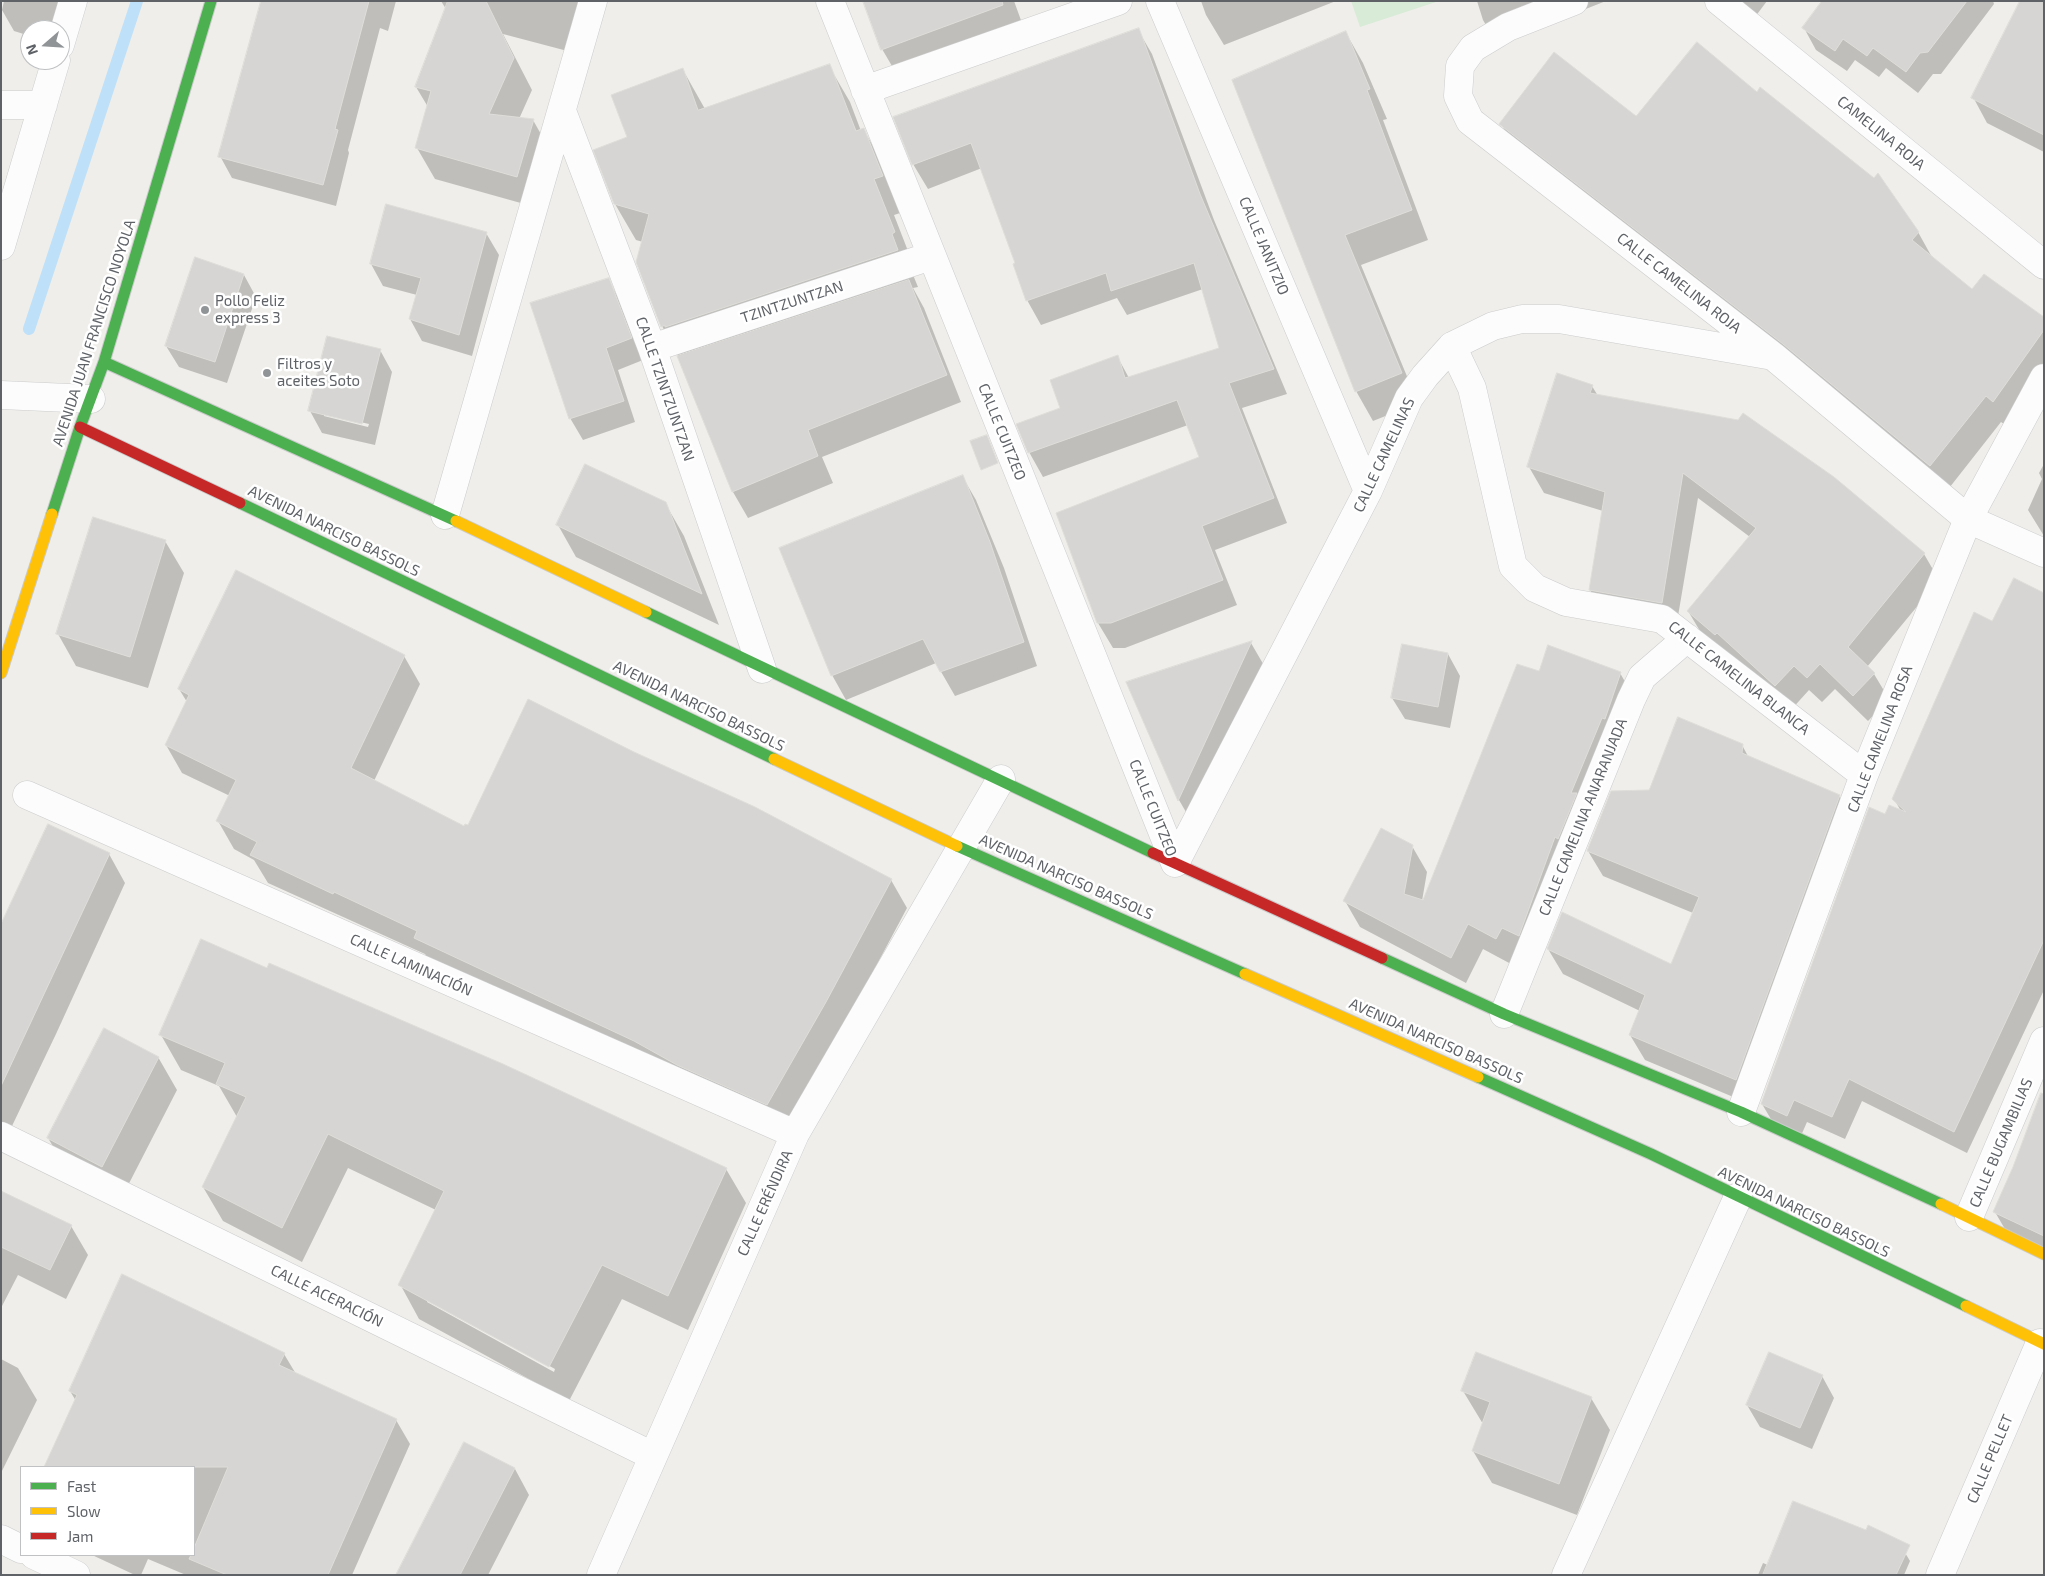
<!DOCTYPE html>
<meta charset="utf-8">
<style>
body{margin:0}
#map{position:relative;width:2045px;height:1576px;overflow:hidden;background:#efeeea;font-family:"Exo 2",sans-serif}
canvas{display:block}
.frame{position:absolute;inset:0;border:2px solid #5f6368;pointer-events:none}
.legend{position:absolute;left:20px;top:1466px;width:175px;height:90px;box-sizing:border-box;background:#fff;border:1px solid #bfc1c3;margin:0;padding:6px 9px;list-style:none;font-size:15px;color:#5f6368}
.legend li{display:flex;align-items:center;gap:10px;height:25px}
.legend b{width:25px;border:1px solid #bfc1c3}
.north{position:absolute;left:20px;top:20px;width:50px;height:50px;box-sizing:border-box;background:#fff;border:1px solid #bfc1c3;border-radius:50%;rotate:251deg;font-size:14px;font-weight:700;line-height:20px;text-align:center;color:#5f6368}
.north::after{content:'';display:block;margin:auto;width:18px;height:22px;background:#919496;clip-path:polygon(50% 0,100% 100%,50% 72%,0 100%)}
</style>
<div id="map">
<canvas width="2045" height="1576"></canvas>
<div class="frame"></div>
<ul class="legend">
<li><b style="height:6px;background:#4caf50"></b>Fast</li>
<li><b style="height:6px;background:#ffc107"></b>Slow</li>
<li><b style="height:6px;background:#c62828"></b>Jam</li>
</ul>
<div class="north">N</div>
</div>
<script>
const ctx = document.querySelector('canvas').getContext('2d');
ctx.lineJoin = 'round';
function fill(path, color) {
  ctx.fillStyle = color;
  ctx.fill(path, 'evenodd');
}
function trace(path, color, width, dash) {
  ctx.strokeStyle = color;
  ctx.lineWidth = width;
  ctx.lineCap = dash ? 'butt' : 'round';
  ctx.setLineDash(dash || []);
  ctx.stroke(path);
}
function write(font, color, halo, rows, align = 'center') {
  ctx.font = font + ' "Exo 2",sans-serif';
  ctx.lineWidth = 5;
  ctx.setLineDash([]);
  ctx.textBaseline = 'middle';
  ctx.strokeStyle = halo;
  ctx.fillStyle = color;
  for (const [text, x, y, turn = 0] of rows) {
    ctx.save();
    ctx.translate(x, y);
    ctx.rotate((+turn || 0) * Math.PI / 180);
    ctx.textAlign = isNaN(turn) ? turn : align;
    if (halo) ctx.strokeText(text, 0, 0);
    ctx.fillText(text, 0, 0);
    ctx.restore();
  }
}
fill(new Path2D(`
 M 1351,1 L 1439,1 L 1360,27 Z`), '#d8ebd6');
fill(new Path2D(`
 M 4,1 L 63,1 L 55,30 L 30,30 L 30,36 L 14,31 L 2,10 Z
 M 279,1 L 396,1 L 388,31 L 380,28 L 348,150 L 349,153 L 336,206 L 232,178 L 220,156 Z
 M 441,1 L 588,1 L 575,53 L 503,34 L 532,90 L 519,119 L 533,120 L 551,152 L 535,207 L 435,179 L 417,148 L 428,107 L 416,87 L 446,9 Z
 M 865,1 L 1014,1 L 1026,34 L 899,78 L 882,49 Z
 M 1201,1 L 1336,1 L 1224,45 L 1206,15 Z
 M 1477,1 L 1606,1 L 1497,44 L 1483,20 Z
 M 1735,1 L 1767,1 L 1755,17 Z
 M 1915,1 L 1993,1 L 1994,4 L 1941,74 L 1933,74 L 1918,93 L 1886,68 L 1879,77 L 1855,60 L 1847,71 L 1816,50 L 1804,28 Z
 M 2044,1 L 2044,152 L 1987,123 L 1973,97 Z
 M 1138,30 L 1152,54 L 1214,220 L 1287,394 L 1242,408 L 1287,523 L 1215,550 L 1237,605 L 1125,648 L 1113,648 L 1098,623 L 1201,458 L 1188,425 L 1043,477 L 1029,452 L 1062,409 L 1117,356 L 1129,378 L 1221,349 L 1203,289 L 1127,315 L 1117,298 L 1041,325 L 1027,300 L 1016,264 L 982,168 L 928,189 L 913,164 Z
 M 1346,33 L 1363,63 L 1387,119 L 1383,120 L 1428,240 L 1361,265 L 1418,403 L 1373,421 L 1356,391 L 1233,81 Z
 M 829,66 L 850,102 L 861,131 L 864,130 L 884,166 L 903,212 L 894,215 L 915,269 L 911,270 L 918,287 L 913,288 L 924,308 L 961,402 L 822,457 L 833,483 L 748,518 L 733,492 L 679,357 L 662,326 L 643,242 L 636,240 L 615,204 L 629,138 L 683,70 L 705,109 Z
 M 1757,94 L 1874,180 L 1918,232 L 1933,259 L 1972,291 L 2044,319 L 2044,377 L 2008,427 L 2001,422 L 1946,492 L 1516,150 L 1501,124 L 1636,117 Z
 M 486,233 L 499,255 L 472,356 L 422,341 L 410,319 L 417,295 L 383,286 L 371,264 Z
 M 244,275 L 256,297 L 227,383 L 179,367 L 166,346 Z
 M 608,279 L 620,301 L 643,360 L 618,370 L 635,422 L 583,440 L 570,418 Z
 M 380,350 L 392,372 L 375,445 L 322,433 L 310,411 ZM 324,414 L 369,424 L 368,427 L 324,416 Z
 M 1592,386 L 1598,396 L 1833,478 L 1924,554 L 1939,580 L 1867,667 L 1874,674 L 1889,699 L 1868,721 L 1835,689 L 1822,702 L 1809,690 L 1790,711 L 1703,636 L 1688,611 L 1750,537 L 1698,498 L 1676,628 L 1605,615 L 1590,590 L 1603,511 L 1544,493 L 1529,467 Z
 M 2044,464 L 2044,536 L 2028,510 L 2042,479 L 2039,473 Z
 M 962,476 L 976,500 L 1004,568 L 1037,666 L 955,696 L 936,663 L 846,700 L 832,675 Z
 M 665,503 L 684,536 L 719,625 L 576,557 L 558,525 Z
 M 165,541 L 184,573 L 148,688 L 76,666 L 58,634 Z
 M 236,572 L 404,656 L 420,684 L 374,781 L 464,828 L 634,753 L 891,880 L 907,908 L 842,1030 L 783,1132 L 432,965 L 425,954 L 268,883 L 254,860 L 234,849 L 218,821 L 230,796 L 182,773 L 166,745 L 187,702 L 179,689 Z
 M 2044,595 L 2044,990 L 1967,1153 L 1862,1101 L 1845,1139 L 1807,1122 L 1800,1138 L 1775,1126 L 1762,1104 L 1886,815 L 1901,811 L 1894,799 L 1992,623 Z
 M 1251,643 L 1269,674 L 1197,831 L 1179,800 L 1128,683 Z
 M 1448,654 L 1460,676 L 1450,728 L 1405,719 L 1392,698 Z
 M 1540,673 L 1620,673 L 1635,699 L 1511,964 L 1483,949 L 1466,983 L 1360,927 L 1345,901 L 1412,846 L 1427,872 L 1422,901 L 1424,901 Z
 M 1742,745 L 1749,758 L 1839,796 L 1854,821 L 1750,1104 L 1645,1060 L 1630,1035 L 1640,1011 L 1563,974 L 1548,949 L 1672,965 L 1693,913 L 1603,876 L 1588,851 L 1649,791 Z
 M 109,854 L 125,883 L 56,1034 L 1,1149 L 1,927 Z
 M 161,1035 L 726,1169 L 746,1203 L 688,1330 L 622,1299 L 569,1401 L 419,1319 L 400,1284 L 436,1210 L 348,1168 L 302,1262 L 223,1221 L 203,1187 L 237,1117 L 219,1086 L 181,1070 ZM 427,1299 L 555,1369 L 554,1372 L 427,1302 Z
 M 158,1057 L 177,1090 L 121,1199 L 67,1170 L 48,1138 Z
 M 2044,1096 L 2044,1252 L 2009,1236 L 1995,1212 Z
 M 1,1191 L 71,1226 L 88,1255 L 66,1299 L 18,1275 L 1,1308 Z
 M 284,1354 L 296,1374 L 396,1420 L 410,1444 L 352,1575 L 186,1575 L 148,1559 L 141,1575 L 135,1575 L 92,1555 L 194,1555 L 194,1467 L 45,1467 L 76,1401 L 70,1391 Z
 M 1,1359 L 18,1368 L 37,1400 L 1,1473 Z
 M 1822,1376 L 1834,1398 L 1812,1449 L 1760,1427 L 1747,1405 Z
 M 1463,1391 L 1591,1398 L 1610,1430 L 1577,1515 L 1492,1483 L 1473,1451 L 1483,1424 Z
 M 464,1444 L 515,1469 L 529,1495 L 488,1575 L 399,1575 Z
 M 1866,1532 L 1898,1541 L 1910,1561 L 1904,1575 L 1758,1575 L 1763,1563 L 1768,1565 Z`), '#0003');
trace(new Path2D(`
 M 29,329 L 137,1`), '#bfe0f9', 12);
const building = new Path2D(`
 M 261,1 L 369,1 L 335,129 L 338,130 L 323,185 L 218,157 Z
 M 448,1 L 486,1 L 514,58 L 489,114 L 534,119 L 517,177 L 415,148 L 431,91 L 415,87 Z
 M 863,1 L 1002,1 L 1003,5 L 881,50 Z
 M 1822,1 L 1967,1 L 1928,52 L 1920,53 L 1906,72 L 1873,48 L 1867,56 L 1843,39 L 1835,51 L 1802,28 Z
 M 2020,1 L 2044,1 L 2044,135 L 1971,98 Z
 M 1139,28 L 1200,194 L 1274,369 L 1229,383 L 1274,498 L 1202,526 L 1223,580 L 1111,623 L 1097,623 L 1056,513 L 1199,457 L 1177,400 L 1028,453 L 1016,424 L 1060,408 L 1050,380 L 1118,355 L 1125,378 L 1219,348 L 1194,263 L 1111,291 L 1106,273 L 1026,301 L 1013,264 L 1015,263 L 971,143 L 912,165 L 893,117 Z
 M 1346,31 L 1370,89 L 1367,90 L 1412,210 L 1345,235 L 1402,373 L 1355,392 L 1232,80 Z
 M 1697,42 L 1757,92 L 1760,87 L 1874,178 L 1878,173 L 1919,232 L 1912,240 L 1972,289 L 1984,274 L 2044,317 L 2044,330 L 1993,402 L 1986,396 L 1930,466 L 1783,344 L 1499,124 L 1554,52 L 1636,116 Z
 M 830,64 L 856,131 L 864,128 L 883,176 L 874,179 L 895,232 L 892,234 L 898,250 L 665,327 L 665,325 L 661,327 L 636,262 L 649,214 L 614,204 L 593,150 L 627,137 L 611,95 L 683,68 L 698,110 Z
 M 386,204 L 487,232 L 459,335 L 409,319 L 421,278 L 370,264 Z
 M 195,257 L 244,274 L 215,362 L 165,346 Z
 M 609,278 L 632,338 L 606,348 L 624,401 L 569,419 L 530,303 Z
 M 909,280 L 947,375 L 808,430 L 818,456 L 732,492 L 677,356 Z
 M 327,336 L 381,349 L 362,424 L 308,411 Z
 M 1557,373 L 1593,385 L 1590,393 L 1738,420 L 1743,413 L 1834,477 L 1925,553 L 1848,647 L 1875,673 L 1853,696 L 1820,664 L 1807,678 L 1794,666 L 1775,686 L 1717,633 L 1715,635 L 1687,611 L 1756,528 L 1683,473 L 1662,603 L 1589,590 L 1605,492 L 1527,467 Z
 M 987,435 L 998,463 L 981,470 L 970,441 Z
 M 585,464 L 666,502 L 702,594 L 556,525 Z
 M 963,475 L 990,542 L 1024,642 L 940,672 L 923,639 L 831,676 L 779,548 Z
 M 93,517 L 166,540 L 130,657 L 56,634 Z
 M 236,570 L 405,655 L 351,768 L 464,826 L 465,824 L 468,825 L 528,699 L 634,752 L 755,807 L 892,879 L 826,1002 L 767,1105 L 677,1065 L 634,1041 L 414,938 L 417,931 L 334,892 L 333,894 L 250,855 L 257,842 L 216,821 L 236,780 L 165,745 L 189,695 L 178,689 Z
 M 2014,578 L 2044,593 L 2044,940 L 1954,1132 L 1849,1079 L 1832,1117 L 1794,1100 L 1787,1116 L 1761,1104 L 1869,807 L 1885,814 L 1889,805 L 1906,812 L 1892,799 L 1974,612 L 1992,621 Z
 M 1252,641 L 1178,801 L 1126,682 Z
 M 1402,644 L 1448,653 L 1438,707 L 1391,698 Z
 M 1548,645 L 1621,672 L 1605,719 L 1602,718 L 1571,793 L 1577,793 L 1558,839 L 1555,837 L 1519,936 L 1502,928 L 1496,939 L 1468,924 L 1451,958 L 1343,901 L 1381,828 L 1413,845 L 1404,894 L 1423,900 L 1517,664 L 1539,671 Z
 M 1678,717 L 1743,744 L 1742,753 L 1840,795 L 1736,1080 L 1629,1035 L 1645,995 L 1547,949 L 1562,912 L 1671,964 L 1699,897 L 1587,851 L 1611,791 L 1649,790 Z
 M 48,824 L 110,853 L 1,1086 L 1,924 Z
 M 201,939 L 267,968 L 269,963 L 503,1064 L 727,1168 L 668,1296 L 602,1265 L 549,1367 L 398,1285 L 444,1191 L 328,1134 L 282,1228 L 202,1187 L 246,1097 L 216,1084 L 225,1063 L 159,1035 Z
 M 104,1028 L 159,1057 L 102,1167 L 47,1138 Z
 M 2041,1093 L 2044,1094 L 2044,1236 L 1993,1212 L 2013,1167 Z
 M 1,1191 L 72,1225 L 50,1270 L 1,1247 Z
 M 122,1274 L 285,1353 L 279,1365 L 397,1419 L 328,1575 L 227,1575 L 189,1559 L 191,1555 L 194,1555 L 194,1548 L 228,1467 L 44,1467 L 77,1395 L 69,1391 Z
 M 1476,1352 L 1592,1397 L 1559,1484 L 1472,1451 L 1490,1402 L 1461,1391 Z
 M 1769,1352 L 1823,1375 L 1800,1428 L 1746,1405 Z
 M 464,1442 L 515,1468 L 460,1575 L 396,1575 Z
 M 1793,1501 L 1866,1530 L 1868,1525 L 1910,1545 L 1896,1575 L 1763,1575 Z`);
fill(building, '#d6d5d3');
trace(building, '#deddd9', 1);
const street = new Path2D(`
 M 830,1 L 1175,863
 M 1160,1 L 1368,491
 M 1574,1 L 1508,27 L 1473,48 L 1460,66 L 1458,96 L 1470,121 L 1773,356 L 1968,519 L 2044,553
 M 1719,1 L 2044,265
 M 60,45 L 73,1
 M 865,90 L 1118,1
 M 1,105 L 43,105
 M 562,111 L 652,348 L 762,669
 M 1,246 L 56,60
 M 1452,346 L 1472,388 L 1513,566 L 1535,588 L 1566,602 L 1662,619 L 1864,775
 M 652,348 L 931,256
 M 1,395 L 91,399
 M 445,515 L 593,1
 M 27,795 L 795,1134
 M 1175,863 L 1368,491 L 1409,398 L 1425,376 L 1452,346 L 1493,326 L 1522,319 L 1559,319 L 1773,356
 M 1504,1014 L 1631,700 L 1642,677 L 1687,638
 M 1741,1112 L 1864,775 L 1968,519 L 2044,378
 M 1,1136 L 653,1456
 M 1969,1217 L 2044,1041
 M 1,1539 L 21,1549
 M 34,1555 L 76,1575
 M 601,1575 L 795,1134 L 1001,779
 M 1566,1575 L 1738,1197
 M 1940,1575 L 2040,1343`);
const fast = new Path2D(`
 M 104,362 L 456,521
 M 240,503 L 774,759
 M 52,514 L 80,427 L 104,362 L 211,1
 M 646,612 L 1153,853
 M 957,846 L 1245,974
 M 1382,958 L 1504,1014 L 1741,1112 L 1941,1204
 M 1478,1077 L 1651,1154 L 1966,1306`);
const slow = new Path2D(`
 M 456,521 L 646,612
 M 1,673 L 52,514
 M 774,759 L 957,846
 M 1245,974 L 1478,1077
 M 1941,1204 L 2044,1254
 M 1966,1306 L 2044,1344`);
const jam = new Path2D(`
 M 80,427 L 240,503
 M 1153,853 L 1382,958`);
trace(street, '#cbcccc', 29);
trace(fast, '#cacacb', 13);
trace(slow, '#cacacb', 13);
trace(jam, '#cacacb', 13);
trace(street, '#fdfcfc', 28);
trace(fast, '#4caf50', 11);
trace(slow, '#ffc107', 11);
trace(jam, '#c62828', 11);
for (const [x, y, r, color] of [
 [205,310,5,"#919496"],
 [267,373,5,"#919496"]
]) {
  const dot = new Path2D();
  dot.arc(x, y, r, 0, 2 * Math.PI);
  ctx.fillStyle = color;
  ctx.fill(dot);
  trace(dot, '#fff', 2);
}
write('15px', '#5f6368', '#fff', [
 ["CAMELINA ROJA",1881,133,39],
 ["CALLE JANITZIO",1264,246,67],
 ["CALLE CAMELINA ROJA",1679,283,38],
 ["TZINTZUNTZAN",792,302,-18],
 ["AVENIDA JUAN FRANCISCO NOYOLA",94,333,-72],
 ["CALLE TZINTZUNTZAN",665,389,71],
 ["CALLE CUITZEO",1002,432,68],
 ["CALLE CAMELINAS",1384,455,-65],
 ["AVENIDA NARCISO BASSOLS",334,531,26],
 ["CALLE CAMELINA BLANCA",1739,678,38],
 ["AVENIDA NARCISO BASSOLS",699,706,26],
 ["CALLE CAMELINA ROSA",1880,739,-69],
 ["CALLE CUITZEO",1153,808,68],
 ["CALLE CAMELINA ANARANJADA",1583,817,-68],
 ["AVENIDA NARCISO BASSOLS",1066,877,24],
 ["CALLE LAMINACIÓN",411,965,24],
 ["AVENIDA NARCISO BASSOLS",1436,1041,24],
 ["CALLE BUGAMBILIAS",2001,1143,-67],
 ["CALLE ERÉNDIRA",765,1203,-66],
 ["AVENIDA NARCISO BASSOLS",1804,1212,26],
 ["CALLE ACERACIÓN",327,1296,26],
 ["CALLE PELLET",1990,1459,-67]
]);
write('15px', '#5f6368', '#fff', [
 ["Pollo Feliz",215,301],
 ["express 3",215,318],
 ["Filtros y",277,364],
 ["aceites Soto",277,381]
], 'left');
</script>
